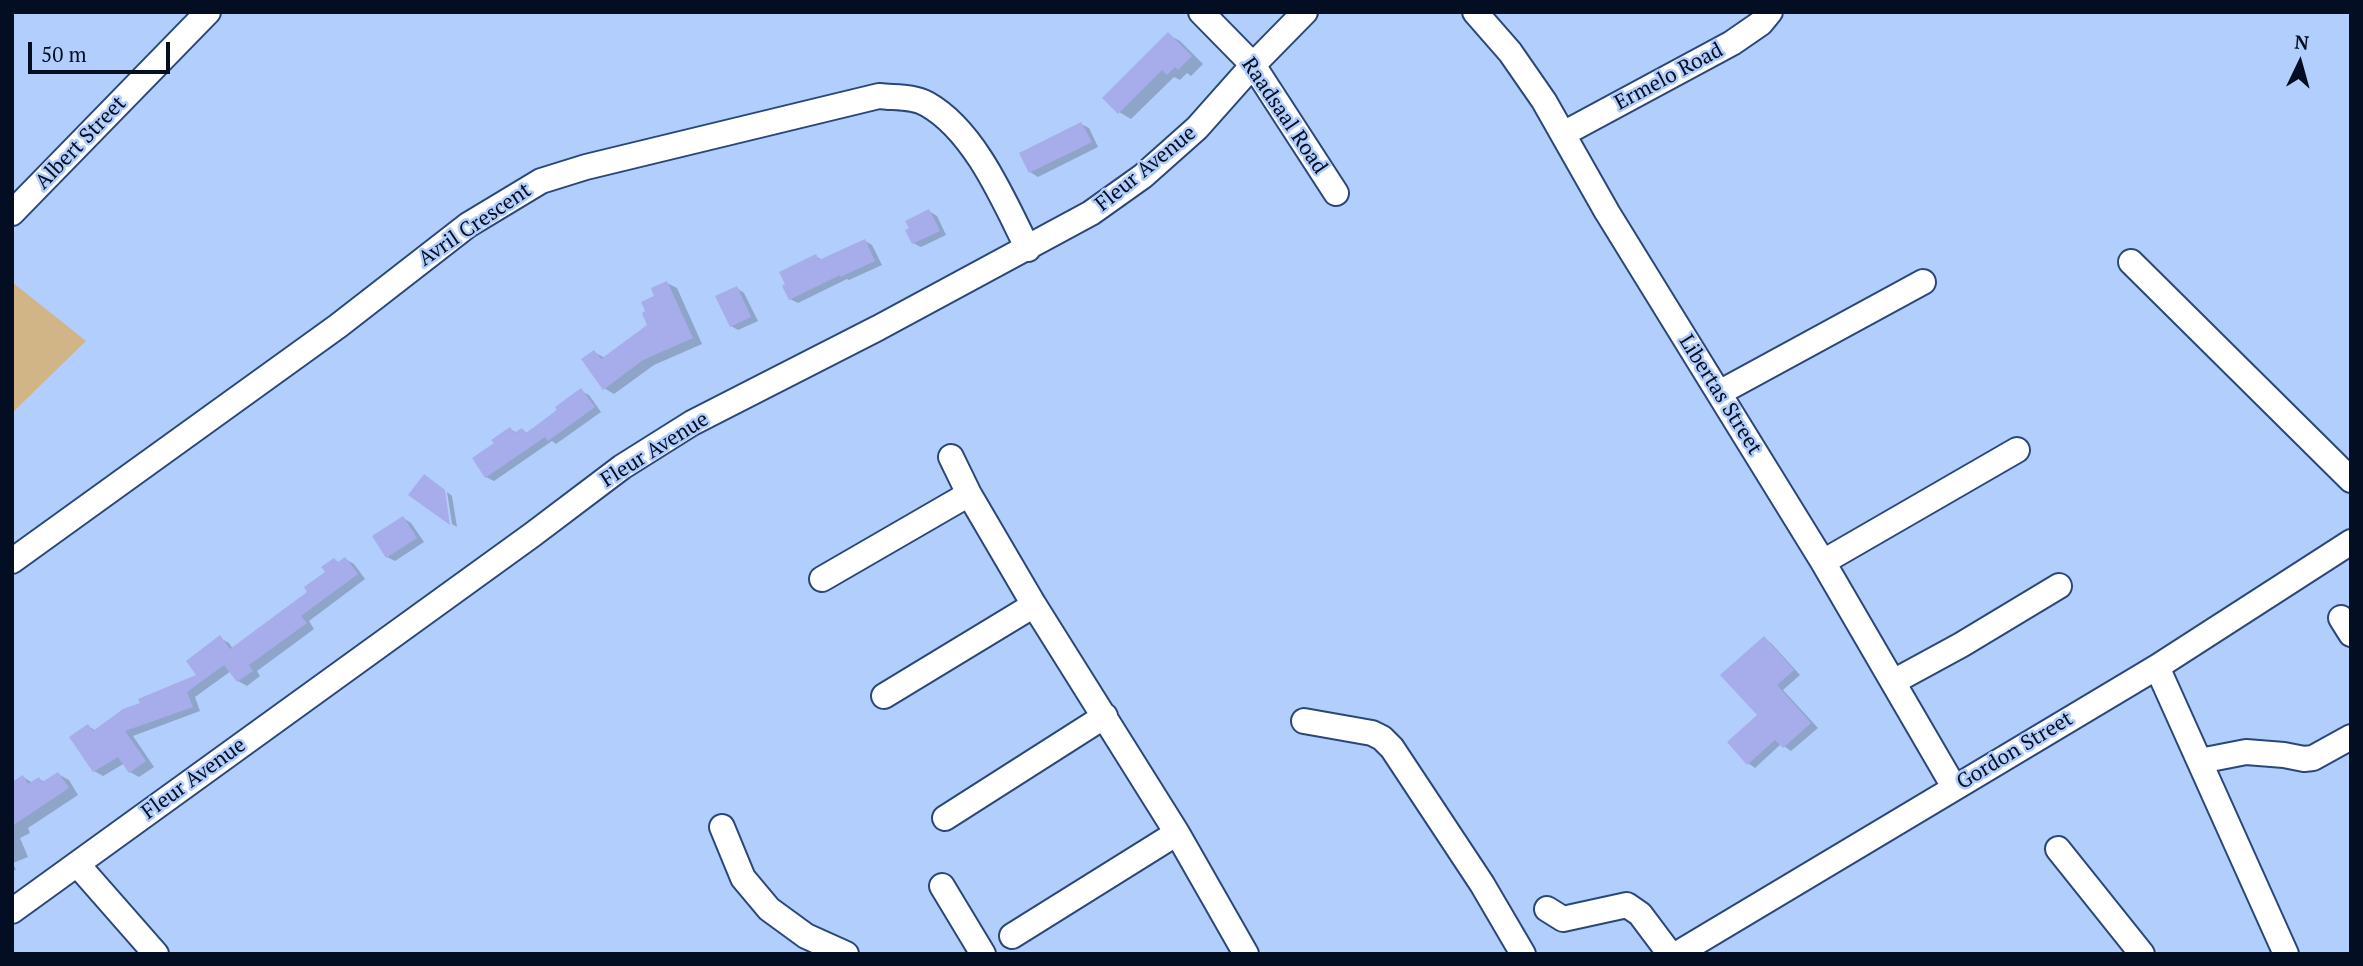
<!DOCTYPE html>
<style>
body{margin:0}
#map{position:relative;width:2363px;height:966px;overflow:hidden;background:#b2cefc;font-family:"PT Serif",serif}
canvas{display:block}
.frame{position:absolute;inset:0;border:14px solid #040e22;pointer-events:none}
.north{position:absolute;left:2265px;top:28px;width:70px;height:70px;-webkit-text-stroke:5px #b2cefc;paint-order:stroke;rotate:5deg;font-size:19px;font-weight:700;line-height:28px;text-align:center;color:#040e22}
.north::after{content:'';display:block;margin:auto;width:24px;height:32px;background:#040e22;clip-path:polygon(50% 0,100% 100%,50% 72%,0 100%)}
.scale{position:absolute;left:28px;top:42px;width:142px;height:32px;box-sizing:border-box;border:4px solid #040e22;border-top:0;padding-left:9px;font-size:21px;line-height:24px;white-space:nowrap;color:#040e22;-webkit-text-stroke:5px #b2cefc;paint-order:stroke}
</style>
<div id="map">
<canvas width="2363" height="966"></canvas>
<div class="frame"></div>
<div class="north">N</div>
<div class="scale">50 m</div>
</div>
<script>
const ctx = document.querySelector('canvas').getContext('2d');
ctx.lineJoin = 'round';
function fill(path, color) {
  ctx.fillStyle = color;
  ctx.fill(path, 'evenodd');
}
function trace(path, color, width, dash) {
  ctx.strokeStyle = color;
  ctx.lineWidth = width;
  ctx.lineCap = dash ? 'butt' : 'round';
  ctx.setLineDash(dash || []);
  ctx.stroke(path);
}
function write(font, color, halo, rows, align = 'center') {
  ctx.font = font + ' "PT Serif",serif';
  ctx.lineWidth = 5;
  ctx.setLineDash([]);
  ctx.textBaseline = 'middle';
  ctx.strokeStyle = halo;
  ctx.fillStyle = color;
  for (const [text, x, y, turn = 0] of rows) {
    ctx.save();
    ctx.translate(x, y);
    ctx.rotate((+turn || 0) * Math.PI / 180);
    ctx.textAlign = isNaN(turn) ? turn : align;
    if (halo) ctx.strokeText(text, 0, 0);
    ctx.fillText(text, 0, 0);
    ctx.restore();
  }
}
fill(new Path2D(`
 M 12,282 L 86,341 L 12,413 Z`), '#d1b586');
fill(new Path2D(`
 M 1169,35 L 1180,41 L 1203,64 L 1191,76 L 1187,73 L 1180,80 L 1174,77 L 1131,119 L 1119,112 Z
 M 1081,124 L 1089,128 L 1098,147 L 1038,177 L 1030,172 Z
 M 929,211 L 937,216 L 946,235 L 921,247 L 913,243 Z
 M 865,241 L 872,245 L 882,265 L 849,280 L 847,279 L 798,303 L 790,299 L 816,256 L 822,260 Z
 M 667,283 L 677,288 L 702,344 L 654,365 L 614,394 L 604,388 L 594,352 L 605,358 L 649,325 L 656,297 Z
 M 737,288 L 744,293 L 758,321 L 738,330 L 731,326 Z
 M 581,391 L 589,395 L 601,412 L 556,444 L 552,441 L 494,481 L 486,477 L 496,444 L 510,429 L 517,433 L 522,430 L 528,433 Z
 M 447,492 L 452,496 L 457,527 L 452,524 Z
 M 403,518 L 411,523 L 424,542 L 395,561 L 387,557 Z
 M 345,559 L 354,564 L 365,579 L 309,621 L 314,629 L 257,671 L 260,676 L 247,686 L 238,681 L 231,671 L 195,697 L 200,711 L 133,736 L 154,767 L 139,777 L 130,772 L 125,763 L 103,776 L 94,771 L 88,726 L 96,731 L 199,676 L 220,638 L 229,643 L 233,649 L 310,593 L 334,560 L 340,563 Z
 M 1764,638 L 1771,643 L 1800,675 L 1783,690 L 1818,728 L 1791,751 L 1781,744 L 1755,768 L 1748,763 L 1759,715 Z
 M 58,774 L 69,780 L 78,795 L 28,828 L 30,833 L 20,838 L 28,857 L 13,863 L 16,870 L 12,871 L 12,802 L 23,777 L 33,783 L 39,779 L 45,782 Z`), '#0003');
fill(new Path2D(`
 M 1168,32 L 1192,56 L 1178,70 L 1175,67 L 1167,75 L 1162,70 L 1118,114 L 1102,98 Z
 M 1081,122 L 1092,142 L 1029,173 L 1019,153 Z
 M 929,209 L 940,231 L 912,244 L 905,230 L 909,228 L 905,221 Z
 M 865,239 L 875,261 L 840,277 L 840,275 L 789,300 L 782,286 L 785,284 L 779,272 L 816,254 L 819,260 Z
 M 667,281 L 693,338 L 643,360 L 603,390 L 581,359 L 594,350 L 601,359 L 647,325 L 642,313 L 645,311 L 641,302 L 654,296 L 651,288 Z
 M 737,286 L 751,317 L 730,327 L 715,296 Z
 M 581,388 L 595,407 L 548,441 L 545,437 L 485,478 L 472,458 L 494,443 L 491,440 L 510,427 L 514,433 L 522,428 L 526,433 L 557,410 L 555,407 Z
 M 424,474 L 445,490 L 450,525 L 408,495 Z
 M 403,516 L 417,538 L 386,558 L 372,536 Z
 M 345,557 L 358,574 L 301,616 L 307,623 L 249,665 L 253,671 L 237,682 L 224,665 L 187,692 L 193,707 L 125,731 L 146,761 L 129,773 L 118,757 L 93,772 L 69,737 L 88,724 L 93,731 L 123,709 L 140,703 L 138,699 L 196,675 L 186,661 L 220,635 L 230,649 L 307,592 L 304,587 L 325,572 L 321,567 L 334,558 L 338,562 Z
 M 1764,636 L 1794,670 L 1777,685 L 1811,723 L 1783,748 L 1775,740 L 1747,765 L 1727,742 L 1757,715 L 1720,675 Z
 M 58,772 L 69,788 L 12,826 L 12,782 L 23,775 L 28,784 L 39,777 L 42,782 Z`), '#a7acea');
const minor = new Path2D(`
 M 1201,12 L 1253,65 L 1336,193
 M 1475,12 L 1510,52 L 1544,101 L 1607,212 L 1823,562 L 1954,787
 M 1563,134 L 1732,43 L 1761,23 L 1770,12
 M 12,213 L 208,12
 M 2131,262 L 2351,480
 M 1719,393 L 1923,282
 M 951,457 L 969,494 L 1034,605 L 1177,833 L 1246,954
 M 12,561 L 338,326 L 468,225 L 541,181 L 586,167 L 879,96 C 895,98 913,96 927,104 C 975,131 1004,201 1028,249
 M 1823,562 L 2017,450
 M 822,579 L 969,494
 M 2341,618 L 2351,634
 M 2157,667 L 2286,954
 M 1893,682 L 1961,645 L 2059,586
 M 884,696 L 1034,605
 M 1304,721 L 1372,733 L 1382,738 L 1392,748 L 1482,884 L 1523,954
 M 2200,761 L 2246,752 L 2284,755 L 2304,759 L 2313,758 L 2351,737
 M 945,818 L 1105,716
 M 722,827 L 743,878 L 769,909 L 806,936 L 846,954
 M 2058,849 L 2142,954
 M 77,864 L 156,954
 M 942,886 L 983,954
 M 1547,909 L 1563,919 L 1627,905 L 1640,914 L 1670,954
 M 12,911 L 532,535 L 622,467 L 692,423 L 878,328 L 1091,213 L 1143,176 L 1197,128 L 1253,65 L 1305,12
 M 1012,936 L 1177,833
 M 1677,954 L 2157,667 L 2351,542`);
trace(minor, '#2b4778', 28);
trace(minor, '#fff', 24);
write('21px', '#040e22', '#b2cefc', [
 ["Ermelo Road",1669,77,-28],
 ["Raadsaal Road",1284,116,56],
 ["Albert Street",81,143,-46],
 ["Fleur Avenue",1146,169,-39],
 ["Avril Crescent",475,225,-34],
 ["Libertas Street",1720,395,58],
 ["Fleur Avenue",655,450,-32],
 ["Gordon Street",2015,751,-31],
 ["Fleur Avenue",194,779,-36]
]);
</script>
